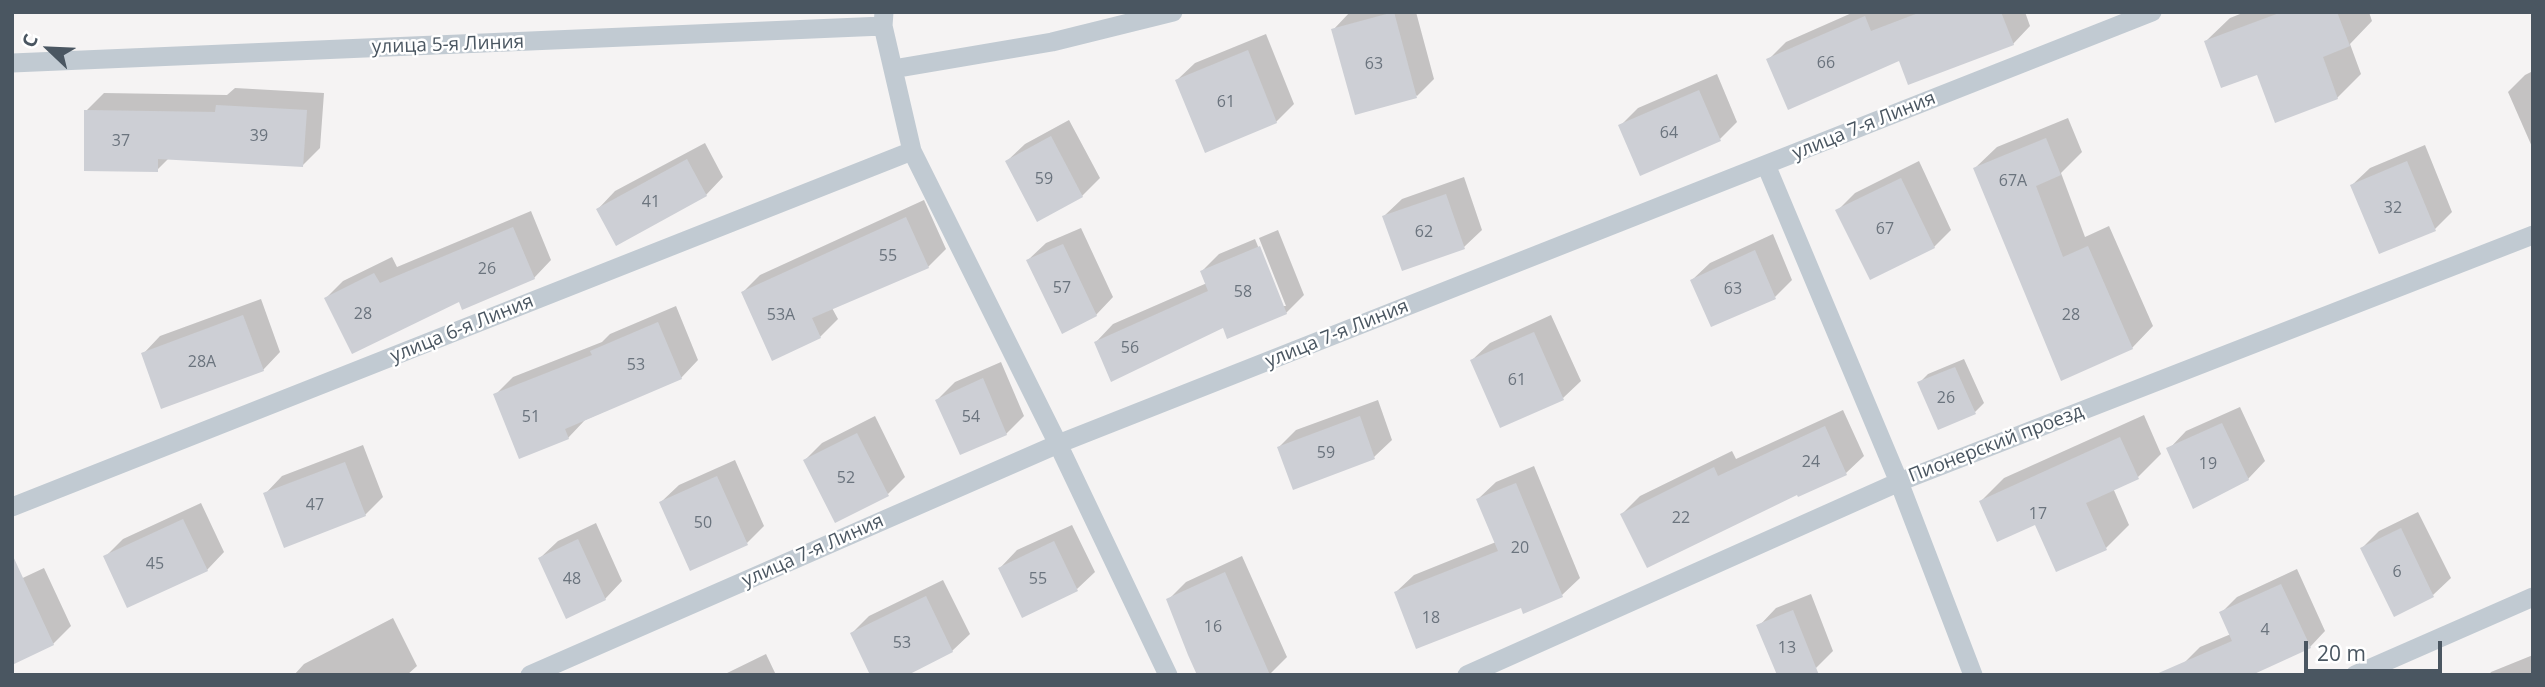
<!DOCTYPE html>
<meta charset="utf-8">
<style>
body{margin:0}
#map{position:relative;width:2545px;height:687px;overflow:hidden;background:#f5f3f3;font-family:"Open Sans",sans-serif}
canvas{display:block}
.frame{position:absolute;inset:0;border:14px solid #4a5661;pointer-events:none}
.north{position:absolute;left:14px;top:14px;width:70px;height:70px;-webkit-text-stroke:5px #fff;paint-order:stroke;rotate:293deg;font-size:19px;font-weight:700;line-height:28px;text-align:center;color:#4a5661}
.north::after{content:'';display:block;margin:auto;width:24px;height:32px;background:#4a5661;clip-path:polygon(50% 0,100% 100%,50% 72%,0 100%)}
.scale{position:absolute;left:2304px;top:641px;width:138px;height:32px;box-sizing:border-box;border:4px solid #4a5661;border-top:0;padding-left:9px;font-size:21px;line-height:24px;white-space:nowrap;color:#4a5661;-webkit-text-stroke:5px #fff;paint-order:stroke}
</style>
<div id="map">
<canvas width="2545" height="687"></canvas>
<div class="frame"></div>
<div class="north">С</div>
<div class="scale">20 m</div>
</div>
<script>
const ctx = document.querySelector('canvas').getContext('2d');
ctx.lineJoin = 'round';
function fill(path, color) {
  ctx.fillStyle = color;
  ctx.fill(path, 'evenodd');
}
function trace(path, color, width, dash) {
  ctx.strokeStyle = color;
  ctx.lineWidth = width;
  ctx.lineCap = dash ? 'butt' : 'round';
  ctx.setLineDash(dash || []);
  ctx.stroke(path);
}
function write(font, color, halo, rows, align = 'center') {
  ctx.font = font + ' "Open Sans",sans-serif';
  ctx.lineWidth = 5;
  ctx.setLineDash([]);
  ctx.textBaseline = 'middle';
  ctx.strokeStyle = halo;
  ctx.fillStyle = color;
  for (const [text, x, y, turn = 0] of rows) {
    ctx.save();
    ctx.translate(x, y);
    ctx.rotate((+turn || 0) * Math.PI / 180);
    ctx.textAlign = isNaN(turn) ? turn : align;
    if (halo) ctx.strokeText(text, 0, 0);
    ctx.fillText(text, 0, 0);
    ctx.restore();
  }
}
fill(new Path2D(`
 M 1350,12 L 1416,12 L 1434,79 L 1417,96 L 1333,30 Z
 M 1854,12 L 1888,12 L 1889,14 L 1895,12 L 2025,12 L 2030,26 L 2013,44 L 1900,59 L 1768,60 L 1786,42 Z
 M 2245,12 L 2369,12 L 2372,21 L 2350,44 L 2361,74 L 2337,98 L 2258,73 L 2206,41 L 2230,18 Z
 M 1266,34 L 1294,104 L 1276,122 L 1177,80 L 1195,63 Z
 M 2533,71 L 2533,149 L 2508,92 L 2525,75 Z
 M 1717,74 L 1737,122 L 1720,139 L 1620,126 L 1638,108 Z
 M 235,88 L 324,93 L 320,148 L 303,165 L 169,158 L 157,170 L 86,111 L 104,93 L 227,95 Z
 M 2068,118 L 2082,152 L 2061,173 L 2085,237 L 2109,226 L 2153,326 L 2132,348 L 1975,168 L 1997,147 Z
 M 1069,120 L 1100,178 L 1082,196 L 1007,161 L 1025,144 Z
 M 705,143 L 723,177 L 706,195 L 598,209 L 615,191 Z
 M 2425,145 L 2452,212 L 2435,229 L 2352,185 L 2370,168 Z
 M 1919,161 L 1951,230 L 1934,247 L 1837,211 L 1855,193 Z
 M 1464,177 L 1482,230 L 1464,247 L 1403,269 L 1384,216 L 1402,199 Z
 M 924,200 L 946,249 L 928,267 L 832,308 L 838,319 L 820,337 L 743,292 L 760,275 Z
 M 531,211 L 551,260 L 534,278 L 459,300 L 326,298 L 343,281 L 392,257 L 397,267 Z
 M 1081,228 L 1113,297 L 1096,315 L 1028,260 L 1046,243 Z
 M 1278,230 L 1304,295 L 1286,313 L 1224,326 L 1096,342 L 1113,324 L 1207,283 L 1202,271 L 1219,254 L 1255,239 L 1282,306 L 1286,306 L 1259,238 Z
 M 1773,234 L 1792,280 L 1775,297 L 1692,280 L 1710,263 Z
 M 261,299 L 280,352 L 263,370 L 143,354 L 160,336 Z
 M 676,306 L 698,360 L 681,378 L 585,420 L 568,438 L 495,395 L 513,377 L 602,342 L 610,334 Z
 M 1551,315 L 1581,381 L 1563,398 L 1472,360 L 1490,343 Z
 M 1964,359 L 1984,403 L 1975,412 L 1919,383 L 1928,374 Z
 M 1001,362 L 1024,416 L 1006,434 L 937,400 L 955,382 Z
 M 1378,400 L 1392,440 L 1374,457 L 1294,487 L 1279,447 L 1296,430 Z
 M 2240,407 L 2265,461 L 2248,479 L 2169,449 L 2186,431 Z
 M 1843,410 L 1864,456 L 1846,473 L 1622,514 L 1640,496 L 1732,451 L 1736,459 Z
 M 2144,415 L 2161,454 L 2138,477 L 2113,488 L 2129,525 L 2106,548 L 1981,501 L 2004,478 Z
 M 875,416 L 905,477 L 888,494 L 805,460 L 822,443 Z
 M 363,445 L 383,497 L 365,515 L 265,494 L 282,476 Z
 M 735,460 L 764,526 L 747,543 L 661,502 L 679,485 Z
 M 1534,466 L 1580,578 L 1562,595 L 1524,611 L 1522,606 L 1396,592 L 1414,575 L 1496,542 L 1478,499 L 1496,482 Z
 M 201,503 L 224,552 L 207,570 L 105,557 L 123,539 Z
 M 2418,512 L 2451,578 L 2433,595 L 2362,548 L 2379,531 Z
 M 596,523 L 622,581 L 605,599 L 540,558 L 558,541 Z
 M 1072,525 L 1095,572 L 1077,589 L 1000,568 L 1017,550 Z
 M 1242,556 L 1287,657 L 1269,675 L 1168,600 L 1186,582 Z
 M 44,568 L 71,626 L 53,644 L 12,583 Z
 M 2297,569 L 2325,631 L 2310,647 L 2184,663 L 2200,647 L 2231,634 L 2221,613 L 2237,597 Z
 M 943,580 L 970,634 L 952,651 L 852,633 L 869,616 Z
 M 1811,594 L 1833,651 L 1816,668 L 1759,626 L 1776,608 Z
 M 393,618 L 417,666 L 407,675 L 294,675 L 304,664 Z
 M 766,654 L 776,675 L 723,675 Z
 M 2533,655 L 2533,675 L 2489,675 L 2491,672 Z`), '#0003');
fill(new Path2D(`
 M 1394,12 L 1417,98 L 1355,115 L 1331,29 Z
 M 1921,12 L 2001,12 L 2014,45 L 1908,85 L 1899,61 L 1788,110 L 1766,59 L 1865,16 L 1871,31 Z
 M 2282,12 L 2337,12 L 2350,46 L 2323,57 L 2338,99 L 2275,123 L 2257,75 L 2221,88 L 2204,41 Z
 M 1248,50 L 1277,123 L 1205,153 L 1175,80 Z
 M 1699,90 L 1721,141 L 1640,176 L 1618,125 Z
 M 216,105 L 307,110 L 303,167 L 158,159 L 158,172 L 84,171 L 84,110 L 215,112 Z
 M 1051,136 L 1083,197 L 1037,222 L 1005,161 Z
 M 2046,138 L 2061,175 L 2036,186 L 2063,257 L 2088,246 L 2133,349 L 2061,381 L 1973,168 Z
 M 687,159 L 707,196 L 616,246 L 596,209 Z
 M 2407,161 L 2436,231 L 2379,254 L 2350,185 Z
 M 1901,178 L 1935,248 L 1870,280 L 1835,210 Z
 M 1446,194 L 1465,249 L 1402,271 L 1382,216 Z
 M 906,217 L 929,268 L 812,318 L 821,338 L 772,361 L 741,292 Z
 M 513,227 L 535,279 L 462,310 L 459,302 L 352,354 L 324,298 L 374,273 L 380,283 Z
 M 1063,244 L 1097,316 L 1062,334 L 1026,260 Z
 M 1260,246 L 1287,314 L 1227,339 L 1223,328 L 1111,382 L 1094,342 L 1208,291 L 1200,271 Z
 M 1755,250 L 1776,299 L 1711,327 L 1690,280 Z
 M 243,315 L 264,371 L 161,409 L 141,353 Z
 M 658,322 L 682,379 L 565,429 L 569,439 L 519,459 L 493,394 L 592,355 L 590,351 Z
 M 1534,332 L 1564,400 L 1500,428 L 1470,360 Z
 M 1955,367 L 1976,414 L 1938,430 L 1917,382 Z
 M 983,378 L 1007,435 L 960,455 L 935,400 Z
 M 1360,416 L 1375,459 L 1293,490 L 1277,447 Z
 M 2222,423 L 2249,480 L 2193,509 L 2166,448 Z
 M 1825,426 L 1847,475 L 1798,497 L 1797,495 L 1647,568 L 1620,514 L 1714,467 L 1718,476 Z
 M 857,433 L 889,496 L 835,523 L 803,460 Z
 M 2120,437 L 2139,479 L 2086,503 L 2107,550 L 2056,572 L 2035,525 L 1997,542 L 1979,501 Z
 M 345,462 L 366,516 L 284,548 L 263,493 Z
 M 717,476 L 748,545 L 690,571 L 659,502 Z
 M 1516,483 L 1563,597 L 1523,614 L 1521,608 L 1416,649 L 1394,592 L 1498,551 L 1476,499 Z
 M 183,519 L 208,571 L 127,608 L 103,556 Z
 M 2401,528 L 2434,597 L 2394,617 L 2360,548 Z
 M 578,539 L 606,600 L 566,619 L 538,558 Z
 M 1054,541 L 1078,591 L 1022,618 L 998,568 Z
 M 12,554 L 54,645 L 12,665 Z
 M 1225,572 L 1270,675 L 1197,675 L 1188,655 L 1166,599 Z
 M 2281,584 L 2311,648 L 2252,675 L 2154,675 L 2232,641 L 2219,612 Z
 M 926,596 L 953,652 L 908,675 L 870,675 L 850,633 Z
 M 1793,610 L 1819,675 L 1777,675 L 1756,625 Z`), '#cdcfd5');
trace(new Path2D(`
 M 884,12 L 883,26 L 912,151 L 1058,444 L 1168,675
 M 12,63 L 883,26
 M 893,69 L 1052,42 L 1173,12
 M 1766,165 L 1899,482 L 1973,675
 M 12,507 L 912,151
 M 530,675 L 1058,444 L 2152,12
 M 1467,675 L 1899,482 L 2533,235
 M 2355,675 L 2533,597`), '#c1cad2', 19);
write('16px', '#6b747e', null, [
 ["66",1826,63],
 ["63",1374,64],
 ["61",1226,102],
 ["64",1669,133],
 ["39",259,136],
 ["37",121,141],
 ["59",1044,179],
 ["67А",2013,181],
 ["41",651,202],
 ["32",2393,208],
 ["67",1885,229],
 ["62",1424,232],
 ["55",888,256],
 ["26",487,269],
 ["57",1062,288],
 ["63",1733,289],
 ["58",1243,292],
 ["28",363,314],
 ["53А",781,315],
 ["28",2071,315],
 ["56",1130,348],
 ["28А",202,362],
 ["53",636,365],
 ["61",1517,380],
 ["26",1946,398],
 ["51",531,417],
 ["54",971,417],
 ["59",1326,453],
 ["24",1811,462],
 ["19",2208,464],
 ["52",846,478],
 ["47",315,505],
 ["17",2038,514],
 ["22",1681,518],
 ["50",703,523],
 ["20",1520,548],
 ["45",155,564],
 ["6",2397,572],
 ["48",572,579],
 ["55",1038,579],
 ["18",1431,618],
 ["16",1213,627],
 ["4",2265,630],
 ["53",902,643],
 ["13",1787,648]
]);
write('19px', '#4a5661', '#fff', [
 ["улица 5-я Линия",448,45,-2],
 ["улица 7-я Линия",1864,126,-22],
 ["улица 6-я Линия",462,329,-22],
 ["улица 7-я Линия",1337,334,-22],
 ["Пионерский проезд",1996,444,-21],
 ["улица 7-я Линия",813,551,-24]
]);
</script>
